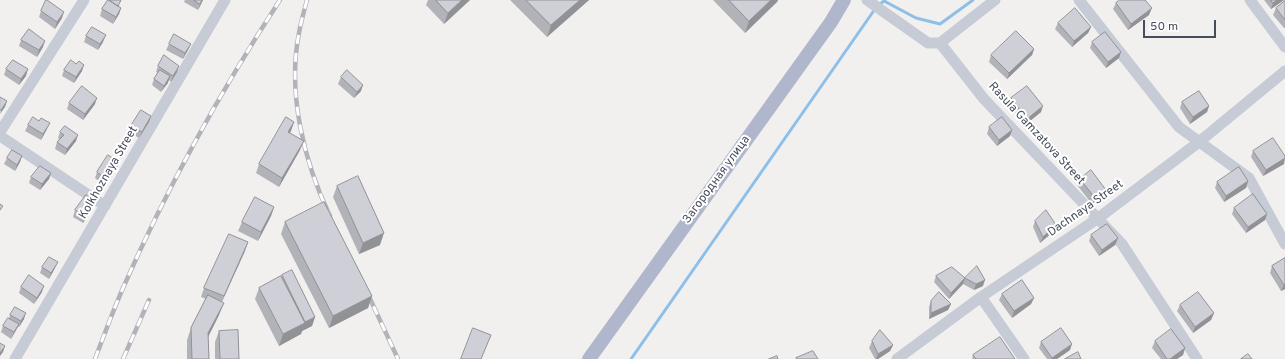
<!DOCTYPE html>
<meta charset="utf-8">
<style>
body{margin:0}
#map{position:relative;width:1285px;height:359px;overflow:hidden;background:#f2f0ef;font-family:Overpass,sans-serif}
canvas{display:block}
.scale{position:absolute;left:1143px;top:20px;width:73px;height:18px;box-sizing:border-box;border:2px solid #484d5c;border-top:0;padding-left:5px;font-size:12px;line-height:14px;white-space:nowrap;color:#484d5c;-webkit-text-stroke:3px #fff;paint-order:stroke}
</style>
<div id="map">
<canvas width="1285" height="359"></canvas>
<div class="scale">50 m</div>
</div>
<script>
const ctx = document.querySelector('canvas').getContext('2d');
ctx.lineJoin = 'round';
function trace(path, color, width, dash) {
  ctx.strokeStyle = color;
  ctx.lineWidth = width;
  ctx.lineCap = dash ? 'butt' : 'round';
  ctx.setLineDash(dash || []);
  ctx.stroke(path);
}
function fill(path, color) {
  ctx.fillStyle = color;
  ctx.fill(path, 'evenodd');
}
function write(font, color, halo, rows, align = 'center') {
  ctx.font = font + ' Overpass,sans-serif';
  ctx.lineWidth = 4;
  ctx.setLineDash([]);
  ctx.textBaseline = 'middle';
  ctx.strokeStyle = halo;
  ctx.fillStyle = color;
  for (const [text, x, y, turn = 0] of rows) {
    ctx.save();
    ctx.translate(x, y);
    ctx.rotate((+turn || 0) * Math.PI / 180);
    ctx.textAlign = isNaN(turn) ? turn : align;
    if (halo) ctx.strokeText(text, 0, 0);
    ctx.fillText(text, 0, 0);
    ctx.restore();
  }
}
trace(new Path2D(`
 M 884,1 L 916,18 L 940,24 L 973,0
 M 879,5 L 885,0
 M 631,359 L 875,9`), '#8ebfe9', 3);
trace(new Path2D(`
 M 867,0 L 928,43 L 940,43 L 995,0
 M 1079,0 L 1179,127 L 1249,178 L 1285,244
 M 1250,0 L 1285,47
 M 940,43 L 984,99 L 1122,244 L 1197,359
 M 0,132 L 84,0
 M 0,136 L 105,206
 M 981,297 L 1024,359
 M 15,359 L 225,0
 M 897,359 L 981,297 L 1097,219 L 1199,142 L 1285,71`), '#c6cbd6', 11);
trace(new Path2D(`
 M 589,359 L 831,22 L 844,0`), '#b0b7cd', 14);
const rail = new Path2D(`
 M 307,0 C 304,11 301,22 299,33 C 287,93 304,162 330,216
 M 366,290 L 398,359
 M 95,359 C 104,335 113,311 123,288 C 167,188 220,92 280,0
 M 123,359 L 149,300`);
trace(rail, '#b2b3b9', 4.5);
trace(rail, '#fff', 3, [9]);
fill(new Path2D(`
 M 121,0 L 118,6 L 121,8 L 119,14 L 113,24 L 100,16 L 102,9 Z
 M 185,0 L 203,0 L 198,10 L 184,2 Z
 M 428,0 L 470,0 L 444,24 L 426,5 Z
 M 510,0 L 589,0 L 547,37 Z
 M 713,0 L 778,0 L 777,2 L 745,33 Z
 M 1264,0 L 1284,0 L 1271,9 Z
 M 1285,1 L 1285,28 L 1284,28 L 1273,15 L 1276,8 Z
 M 1116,3 L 1149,15 L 1128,30 L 1113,9 Z
 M 41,11 L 62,18 L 55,29 L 39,17 Z
 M 1058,23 L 1091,27 L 1088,33 L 1072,47 L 1055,29 Z
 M 86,36 L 103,42 L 98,50 L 84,42 Z
 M 21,40 L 43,47 L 37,57 L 19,46 Z
 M 1092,42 L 1119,58 L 1106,68 L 1090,48 Z
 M 169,44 L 191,44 L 188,50 L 183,59 L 166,50 Z
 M 1034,49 L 1032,55 L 1007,79 L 989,62 L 991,55 Z
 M 158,66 L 177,72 L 171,82 L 169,80 L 161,92 L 152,85 L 154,79 L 158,73 L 156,72 Z
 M 6,69 L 26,76 L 19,85 L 4,75 Z
 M 64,70 L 82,71 L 74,83 L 62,76 Z
 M 341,77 L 361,91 L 354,98 L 338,84 Z
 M 1011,98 L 1041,112 L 1025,125 L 1009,105 Z
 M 1182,102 L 1209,106 L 1207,112 L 1190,124 L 1180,108 Z
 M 69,103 L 95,104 L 83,120 L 67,109 Z
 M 149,122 L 139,138 L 129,132 L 131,126 Z
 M 294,122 L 290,133 L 300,150 L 279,187 L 256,173 L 259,164 Z
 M 28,125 L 47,129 L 41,140 L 25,131 Z
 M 989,127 L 1012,130 L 1010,136 L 997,146 L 987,134 Z
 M 60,132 L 76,141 L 65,155 L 55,149 L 57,142 L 60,140 L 58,138 Z
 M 1253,151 L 1284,164 L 1263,176 L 1251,157 Z
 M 22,156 L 20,162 L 15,171 L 4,164 L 7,158 Z
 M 117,168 L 105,186 L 95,178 L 97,172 Z
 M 51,173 L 49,179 L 40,190 L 29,183 L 31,177 Z
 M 1080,179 L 1104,196 L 1092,204 L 1077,185 Z
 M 1248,181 L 1246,188 L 1224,202 L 1215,188 L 1217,182 Z
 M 337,186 L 380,245 L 359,254 L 333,197 Z
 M 95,202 L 93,208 L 83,223 L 73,217 L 75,210 Z
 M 274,207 L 271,216 L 258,241 L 238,231 L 242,222 Z
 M 1234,208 L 1267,214 L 1265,220 L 1246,233 L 1232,214 Z
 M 1035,221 L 1056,225 L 1054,231 L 1040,243 L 1033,227 Z
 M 285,222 L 372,296 L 368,308 L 329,328 L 281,234 Z
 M 1091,235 L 1118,238 L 1115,245 L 1099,256 L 1089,241 Z
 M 245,251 L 222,302 L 219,315 L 208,337 L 209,359 L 187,359 L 187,340 L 191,328 L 206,299 L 201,297 L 204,288 Z
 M 1285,258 L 1285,289 L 1281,291 L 1270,273 L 1272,266 Z
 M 42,267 L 55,268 L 49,279 L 40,273 Z
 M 282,275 L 315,317 L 312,326 L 302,331 L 301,334 L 279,346 L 255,299 L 259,288 L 281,277 Z
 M 936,276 L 965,278 L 983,286 L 974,290 L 963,284 L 949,299 L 934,282 Z
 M 21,287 L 42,292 L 34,304 L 19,293 Z
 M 1002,294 L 1034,298 L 1031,304 L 1012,318 L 999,300 Z
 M 931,301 L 951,304 L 948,310 L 929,319 L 929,307 Z
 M 1180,305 L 1214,313 L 1211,320 L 1193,333 L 1177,311 Z
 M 10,315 L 24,319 L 19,327 L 18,327 L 11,339 L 1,332 L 3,326 L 9,318 Z
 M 219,331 L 239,359 L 215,359 L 215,342 Z
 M 872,341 L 893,345 L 890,351 L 878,359 L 875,359 L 869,348 Z
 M 1155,341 L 1185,348 L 1183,355 L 1177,359 L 1161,359 L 1152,348 Z
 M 1041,342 L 1070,350 L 1057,359 L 1047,359 L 1039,348 Z
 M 973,355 L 1015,359 L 972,359 Z`), '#b2b3b9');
fill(new Path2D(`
 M 202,0 L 203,0 L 198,10 L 200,4 Z
 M 462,0 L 470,0 L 444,24 L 448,13 Z
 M 580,0 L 589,0 L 547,37 L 551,25 Z
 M 771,0 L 778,0 L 777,2 L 745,33 L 749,21 Z
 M 1277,0 L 1284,0 L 1271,9 L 1273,3 Z
 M 121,8 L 119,14 L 113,24 L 116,17 Z
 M 1152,8 L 1149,15 L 1128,30 L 1131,24 Z
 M 64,12 L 62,18 L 55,29 L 57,22 Z
 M 1091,27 L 1088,33 L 1072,47 L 1074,41 Z
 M 106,35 L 103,42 L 98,50 L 100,44 Z
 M 45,41 L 43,47 L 37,57 L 39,50 Z
 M 191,44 L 188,50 L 183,59 L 185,53 Z
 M 1034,49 L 1032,55 L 1007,79 L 1009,73 Z
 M 1121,52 L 1119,58 L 1106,68 L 1108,62 Z
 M 84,65 L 82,71 L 74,83 L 76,77 Z
 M 179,66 L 177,72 L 171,82 L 173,76 Z
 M 28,69 L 26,76 L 19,85 L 21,79 Z
 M 170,76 L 168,83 L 161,92 L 164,86 Z
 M 363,85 L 361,91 L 354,98 L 357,92 Z
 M 97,98 L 95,104 L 83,120 L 85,114 Z
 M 7,101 L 5,107 L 0,114 L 1,110 Z
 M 1043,106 L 1041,112 L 1025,125 L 1027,119 Z
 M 1209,106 L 1207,112 L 1190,124 L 1193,117 Z
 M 151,116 L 149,122 L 139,138 L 142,132 Z
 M 294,122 L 291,131 L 285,141 L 288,132 Z
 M 50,123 L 47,129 L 41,140 L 43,134 Z
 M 1012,130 L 1010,136 L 997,146 L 999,140 Z
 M 78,135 L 76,141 L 65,155 L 67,149 Z
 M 304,141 L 300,150 L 279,187 L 282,178 Z
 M 22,156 L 20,162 L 15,171 L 17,165 Z
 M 1285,158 L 1284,164 L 1263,176 L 1266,170 Z
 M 119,162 L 117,168 L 105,186 L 107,180 Z
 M 51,173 L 49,179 L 40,190 L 42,184 Z
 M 1248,181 L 1246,188 L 1224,202 L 1226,196 Z
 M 1106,190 L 1104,196 L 1092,204 L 1095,198 Z
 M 95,202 L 93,208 L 83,223 L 85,217 Z
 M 274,207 L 271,216 L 258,241 L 261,232 Z
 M 1267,214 L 1265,220 L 1246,233 L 1248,227 Z
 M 1056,225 L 1054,231 L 1040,243 L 1043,237 Z
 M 384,233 L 380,245 L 359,254 L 363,243 Z
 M 1118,238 L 1115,245 L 1099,256 L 1102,250 Z
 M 248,242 L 245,251 L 220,305 Z
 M 58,262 L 55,268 L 49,279 L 51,273 Z
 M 965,278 L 963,284 L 949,299 L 951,293 Z
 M 985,280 L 983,286 L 974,290 L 976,284 Z
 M 1285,284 L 1285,289 L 1281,291 L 1284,285 Z
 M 44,286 L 42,292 L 34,304 L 37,298 Z
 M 372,296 L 368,308 L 329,328 L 333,316 Z
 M 1034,298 L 1031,304 L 1012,318 L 1014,311 Z
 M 224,303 L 219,315 L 204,345 L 208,333 Z
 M 951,304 L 948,310 L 929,319 L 931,313 Z
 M 26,313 L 24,319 L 19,327 L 21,321 Z
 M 1214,313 L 1211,320 L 1193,333 L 1195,327 Z
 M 315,317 L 312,326 L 302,331 L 301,334 L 279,346 L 283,334 Z
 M 19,324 L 16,330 L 11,339 L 14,332 Z
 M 1072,344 L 1070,350 L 1057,359 L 1052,359 L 1052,358 Z
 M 893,345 L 890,351 L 878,359 L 876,359 L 878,354 Z
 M 5,346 L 3,352 L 0,356 L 0,353 Z
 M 1185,348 L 1183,355 L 1177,359 L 1170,359 Z`), '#919296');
const building = new Path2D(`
 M 46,0 L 47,0 L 64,12 L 57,22 L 41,11 Z
 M 108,0 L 109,0 L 121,8 L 116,17 L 102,9 Z
 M 109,0 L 121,0 L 118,6 Z
 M 194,0 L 202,0 L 200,4 Z
 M 436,0 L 462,0 L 448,13 Z
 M 526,0 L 580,0 L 551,25 Z
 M 729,0 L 771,0 L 749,21 Z
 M 1120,0 L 1145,0 L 1152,8 L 1131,24 L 1116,3 Z
 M 1271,0 L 1277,0 L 1273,3 Z
 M 1285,1 L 1285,20 L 1276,8 Z
 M 1075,8 L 1091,27 L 1074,41 L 1058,23 Z
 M 92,27 L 106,35 L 100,44 L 86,36 Z
 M 29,29 L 45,41 L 39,50 L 21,40 Z
 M 1016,31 L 1034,49 L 1009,73 L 991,55 Z
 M 1105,32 L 1121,52 L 1108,62 L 1092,42 Z
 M 174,34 L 191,44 L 185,53 L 169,44 Z
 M 164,55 L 179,66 L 173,76 L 158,66 Z
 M 13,60 L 28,69 L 21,79 L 6,69 Z
 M 71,60 L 76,64 L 79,61 L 84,65 L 76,77 L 64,70 Z
 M 160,70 L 170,76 L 164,86 L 154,79 Z
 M 347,70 L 363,85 L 357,92 L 341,77 Z
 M 82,86 L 97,98 L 85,114 L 69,103 Z
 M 1027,86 L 1043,106 L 1027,119 L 1011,98 Z
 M 1199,91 L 1209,106 L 1193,117 L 1182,102 Z
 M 0,97 L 7,101 L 1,110 L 0,110 Z
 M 141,110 L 151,116 L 142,132 L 131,126 Z
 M 33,117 L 39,121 L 41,118 L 50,123 L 43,134 L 28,125 Z
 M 286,117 L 294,122 L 288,132 L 304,141 L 282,178 L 259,164 Z
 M 1002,117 L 1012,130 L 999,140 L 989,127 Z
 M 65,126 L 78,135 L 67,149 L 57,142 L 64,135 L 60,132 Z
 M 1273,138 L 1285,156 L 1285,158 L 1266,170 L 1253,151 Z
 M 12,150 L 22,156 L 17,165 L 7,158 Z
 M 108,155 L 119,162 L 107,180 L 97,172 Z
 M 40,166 L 51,173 L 42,184 L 31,177 Z
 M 1239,167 L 1248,181 L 1226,196 L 1217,182 Z
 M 1091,170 L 1106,190 L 1095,198 L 1080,179 Z
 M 358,176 L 384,233 L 363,243 L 337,186 Z
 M 1253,194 L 1267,214 L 1248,227 L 1234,208 Z
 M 86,195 L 95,202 L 85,217 L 75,210 Z
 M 255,197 L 274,207 L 261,232 L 242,222 Z
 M 324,202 L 372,296 L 333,316 L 285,222 Z
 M 0,204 L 3,206 L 0,210 Z
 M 1046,210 L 1056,225 L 1043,237 L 1035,221 Z
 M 1107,224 L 1118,238 L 1102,250 L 1091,235 Z
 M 229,234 L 248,242 L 224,296 L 204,288 Z
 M 49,257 L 58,262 L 51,273 L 42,267 Z
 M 1285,258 L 1285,284 L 1284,285 L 1272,266 Z
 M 977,266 L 985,280 L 976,284 L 965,278 Z
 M 952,267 L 965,278 L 951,293 L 936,276 Z
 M 292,270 L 315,317 L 305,322 L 282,275 Z
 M 29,275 L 44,286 L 37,298 L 21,287 Z
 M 281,276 L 305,323 L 283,334 L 259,288 Z
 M 1022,280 L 1034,298 L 1014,311 L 1002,294 Z
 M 939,292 L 951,304 L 931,313 L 931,301 Z
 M 1198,292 L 1214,313 L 1195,327 L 1180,305 Z
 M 208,295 L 224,303 L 208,333 L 209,359 L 192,359 L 191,328 Z
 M 15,307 L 26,313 L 21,321 L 10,315 Z
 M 8,318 L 19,324 L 14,332 L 3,326 Z
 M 473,328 L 491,335 L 481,359 L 461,359 Z
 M 1061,328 L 1072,344 L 1052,358 L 1041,342 Z
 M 1171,329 L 1185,348 L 1170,359 L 1167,359 L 1155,341 Z
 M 238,330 L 239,359 L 220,359 L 219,331 Z
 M 880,330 L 893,345 L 878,354 L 872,341 Z
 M 1000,337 L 1015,359 L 976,359 L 973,355 Z
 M 0,343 L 5,346 L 0,353 Z
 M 813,351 L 818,359 L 797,359 L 796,358 Z
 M 1078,352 L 1081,359 L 1065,359 Z
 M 1248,354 L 1252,359 L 1241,359 Z
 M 777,356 L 778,359 L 769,359 Z`);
fill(building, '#cfd0d7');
trace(building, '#919296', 1);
write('12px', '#484d5c', '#fff', [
 ["Rasula Gamzatova Street",1036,134,47],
 ["Kolkhoznaya Street",109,173,-60],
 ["Загородная улица",717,180,-54],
 ["Dachnaya Street",1086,209,-35]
]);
</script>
